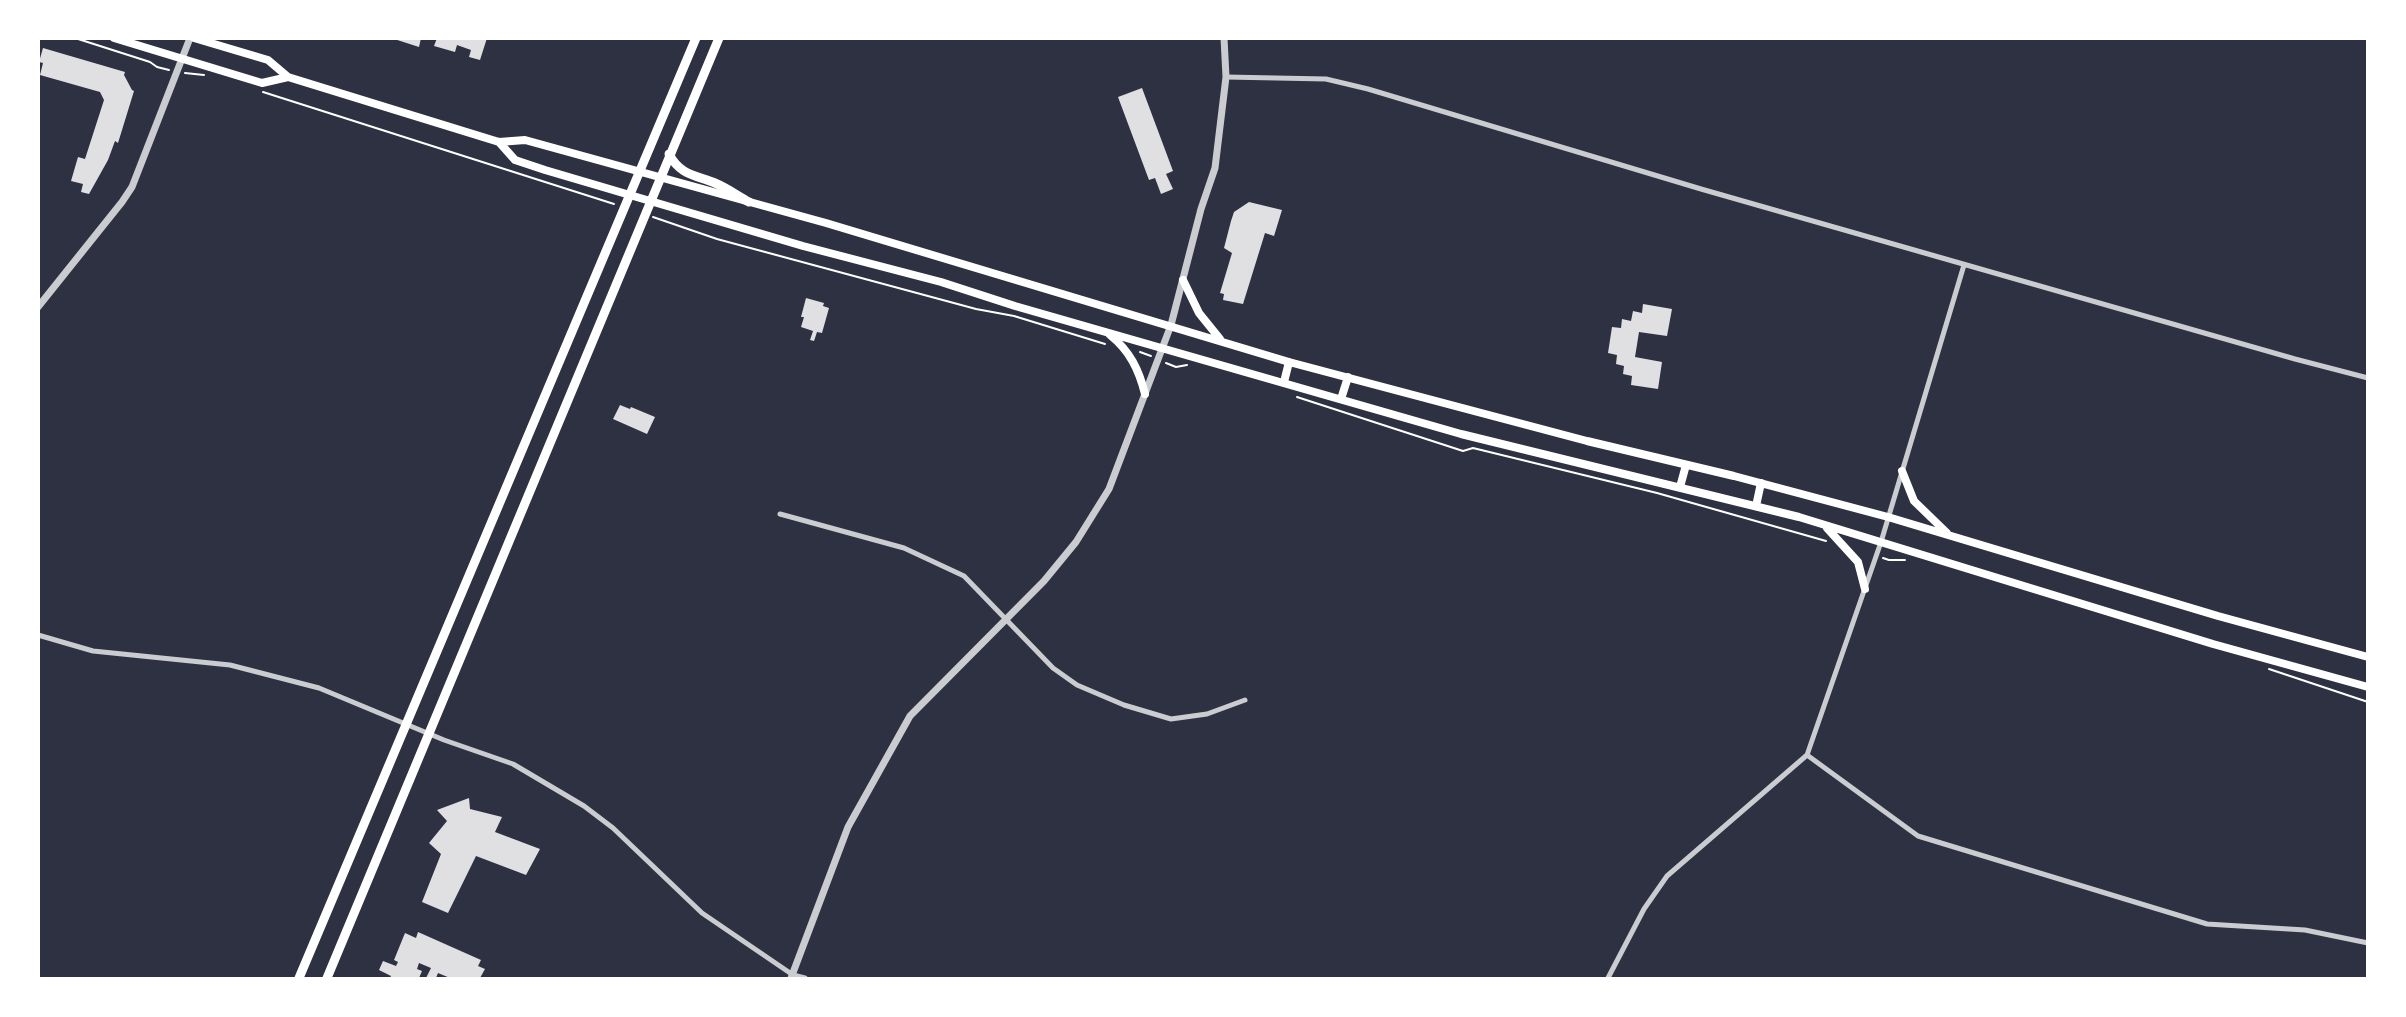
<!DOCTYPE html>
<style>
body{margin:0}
#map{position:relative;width:2406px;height:1017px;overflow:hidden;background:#2d3142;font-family:"Space Grotesk",sans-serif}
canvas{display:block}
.frame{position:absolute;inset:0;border:40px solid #fff;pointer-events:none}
</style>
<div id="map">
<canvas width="2406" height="1017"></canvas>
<div class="frame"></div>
</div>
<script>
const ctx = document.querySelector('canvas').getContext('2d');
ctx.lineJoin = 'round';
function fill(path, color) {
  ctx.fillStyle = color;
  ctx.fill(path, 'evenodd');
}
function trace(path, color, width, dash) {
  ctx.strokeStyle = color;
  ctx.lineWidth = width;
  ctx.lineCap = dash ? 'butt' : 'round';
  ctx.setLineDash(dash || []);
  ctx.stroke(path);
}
fill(new Path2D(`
 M 391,38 L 421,38 L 419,47 Z
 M 437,38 L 487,38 L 480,60 L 469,57 L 471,50 L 457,45 L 455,52 L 434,46 Z
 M 43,48 L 125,72 L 124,75 L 132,90 L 134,91 L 118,143 L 115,141 L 108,160 L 89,194 L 81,192 L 83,184 L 71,181 L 78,157 L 85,159 L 104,100 L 100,92 L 40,75 L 43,63 L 39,62 Z
 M 1142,88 L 1173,171 L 1166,174 L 1173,189 L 1161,194 L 1155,178 L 1149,180 L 1118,97 Z
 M 1249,202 L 1282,210 L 1274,236 L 1265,233 L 1243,304 L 1223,300 L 1224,294 L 1220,293 L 1232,253 L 1224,248 L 1231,221 L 1234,212 Z
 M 806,298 L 824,303 L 823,306 L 829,308 L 822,333 L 817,332 L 814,341 L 810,340 L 813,331 L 801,327 L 804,317 L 801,317 Z
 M 1643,304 L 1672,309 L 1667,336 L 1639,332 L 1635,357 L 1662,362 L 1658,389 L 1631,385 L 1632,376 L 1623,374 L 1624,366 L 1616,364 L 1617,355 L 1608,353 L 1612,327 L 1621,328 L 1622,319 L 1631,321 L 1633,311 L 1642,313 Z
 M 620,405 L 630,409 L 631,407 L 655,417 L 647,434 L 613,419 Z
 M 469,798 L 470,809 L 502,817 L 495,832 L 540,849 L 526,875 L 476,856 L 448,913 L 422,902 L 441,854 L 429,843 L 447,821 L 437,810 Z
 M 418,932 L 481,960 L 478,966 L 485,969 L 480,978 L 450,978 L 438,973 L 436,978 L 426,978 L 431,968 L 419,963 L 417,969 L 422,971 L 419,978 L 390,978 L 391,976 L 379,970 L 383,961 L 396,966 L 398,962 L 394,960 L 405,933 L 416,938 Z`), '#e0e0e3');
trace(new Path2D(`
 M 75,38 L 150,62 L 157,67 L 169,70
 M 185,73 L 204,75
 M 263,92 L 614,204
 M 653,217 L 717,239 L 976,309 L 1014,316 L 1105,344
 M 1140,352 L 1151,356
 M 1166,363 L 1176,367 L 1187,365
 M 1297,397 L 1463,451 L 1473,448 L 1657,493 L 1826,541
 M 1883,558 L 1889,560 L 1905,560
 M 2269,669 L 2368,702`), '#fff', 2);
trace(new Path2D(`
 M 1226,77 L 1326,79 L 1368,89 L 1701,189 L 2295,359 L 2368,378
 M 780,514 L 904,548 L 964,576 L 1053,668 L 1077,685 L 1124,705 L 1171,719 L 1207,714 L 1245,700
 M 38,635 L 93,651 L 230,665 L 319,688 L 444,740 L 513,764 L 584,806 L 613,828 L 702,913 L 793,975 L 805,978
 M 1807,755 L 1918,836 L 2207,924 L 2305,930 L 2368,943
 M 1608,978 L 1644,909 L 1667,876 L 1807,755 L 1881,542 L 1964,265`), '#caccd0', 5);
trace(new Path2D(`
 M 38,307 L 122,202 L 132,187 L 190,38
 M 791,978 L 848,827 L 910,716 L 1044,581 L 1076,542 L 1109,489 L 1171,325 L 1201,209 L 1215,168 L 1226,77 L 1224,38`), '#caccd0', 7);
trace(new Path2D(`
 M 114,38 L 262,83 L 288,77
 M 194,38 L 268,60 L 288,77 L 499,142 L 525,140 L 826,223 L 1289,362 L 1587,441 L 1734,476 L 1888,517 L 2218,616 L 2368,657
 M 499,142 L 515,160 L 545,170 L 803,246 L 941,282 L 1015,306 L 1461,434 L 1799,517 L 2213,644 L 2368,687
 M 1183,280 L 1199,313 L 1220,339
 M 1110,335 C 1130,351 1139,370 1145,394
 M 1284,382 L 1289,362
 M 1341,399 L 1348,377
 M 1902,471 L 1914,501 L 1947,533
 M 1680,487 L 1686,465
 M 1756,506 L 1761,483
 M 1827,528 L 1858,562 L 1865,589`), '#fff', 8);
trace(new Path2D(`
 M 669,154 C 680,175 695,175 715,183 C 727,188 738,196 749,202
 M 299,978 L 696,38
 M 327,978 L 719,38`), '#fff', 9);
</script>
